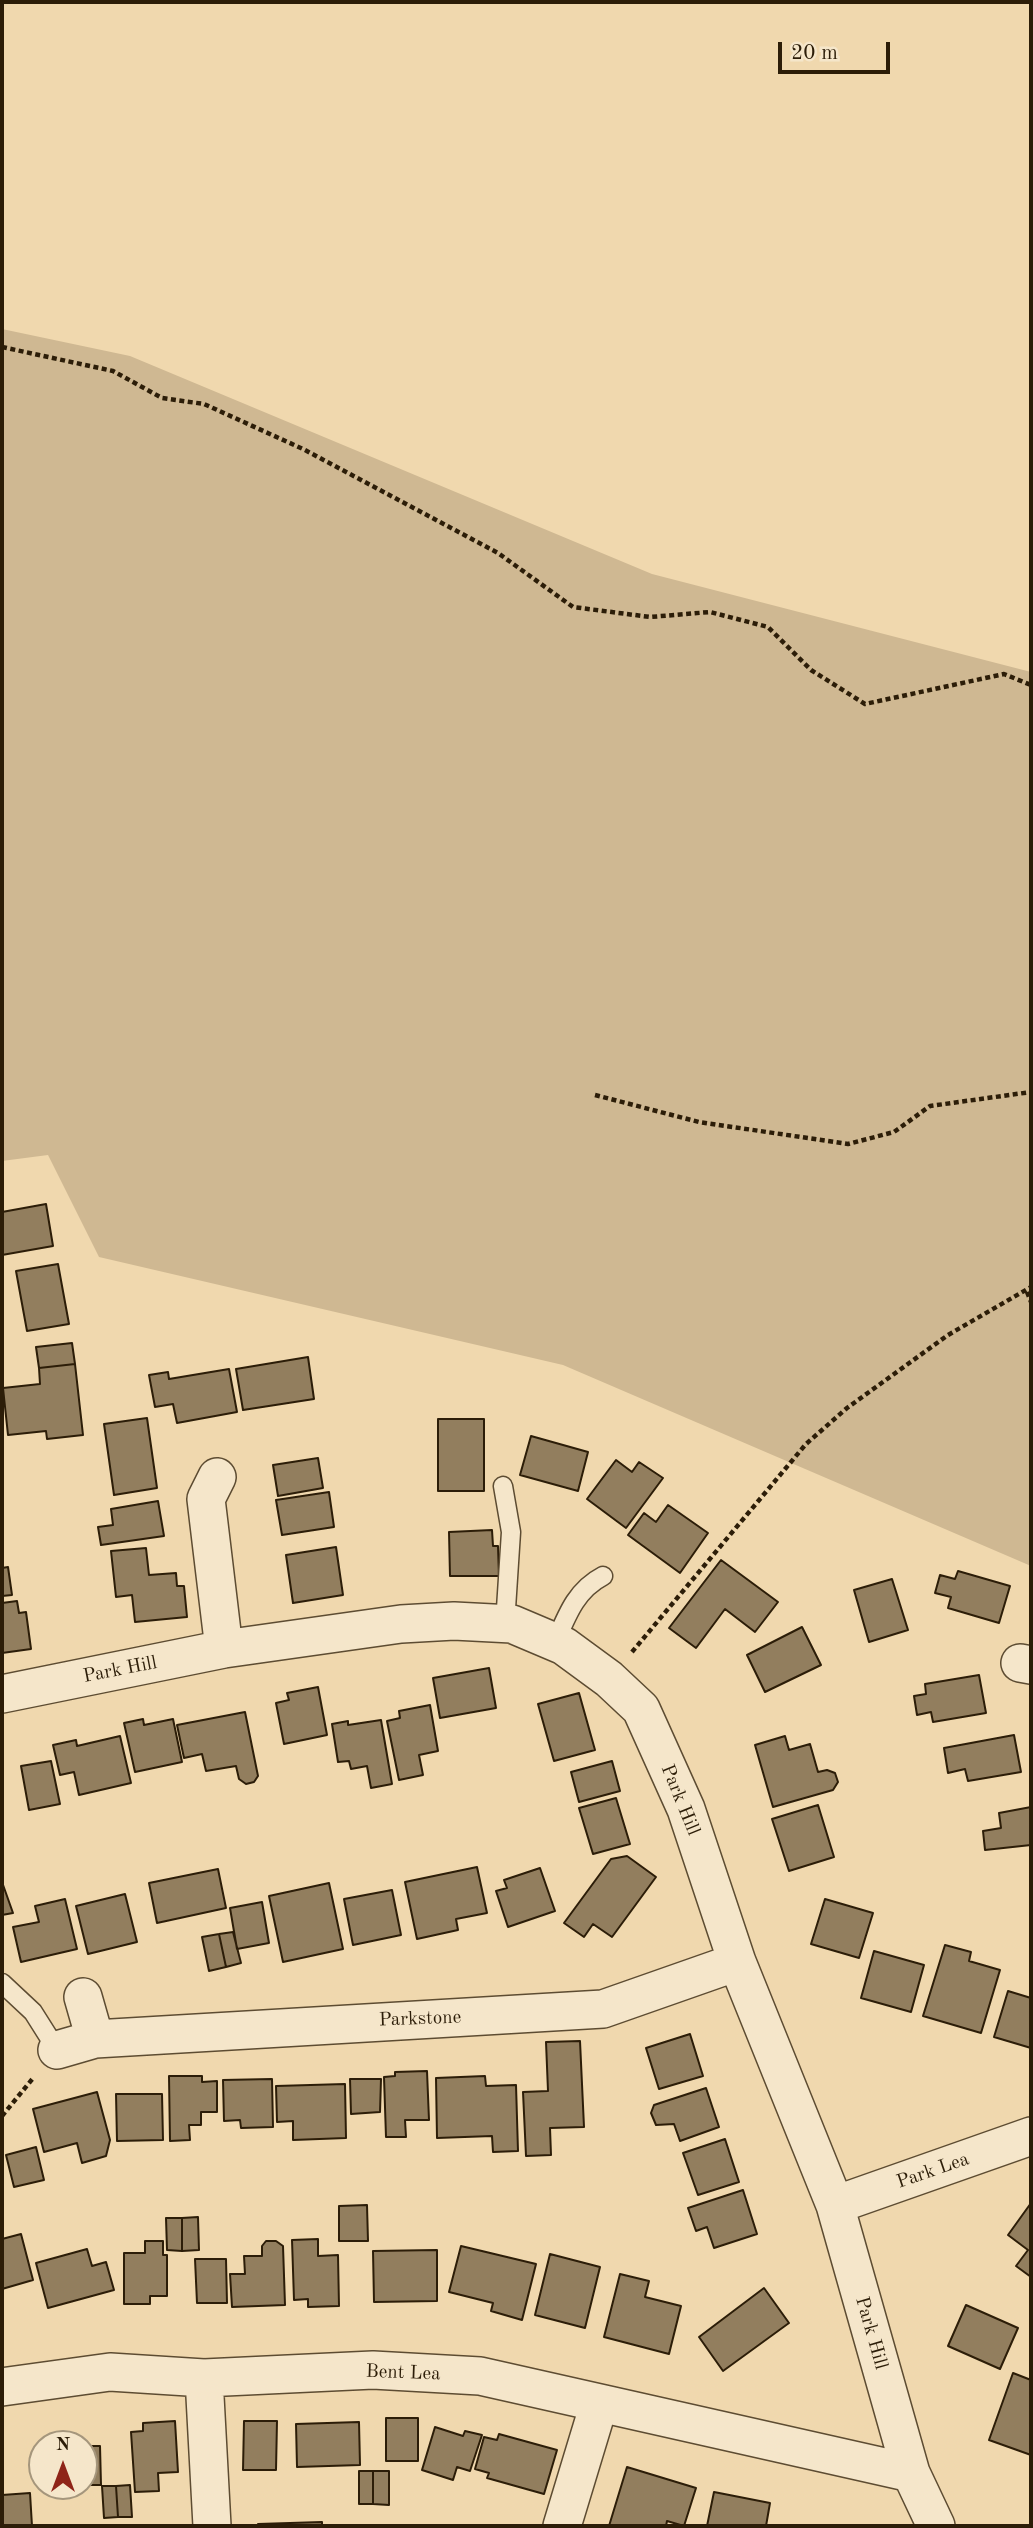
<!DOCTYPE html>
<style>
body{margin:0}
#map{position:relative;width:1033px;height:2528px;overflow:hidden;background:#f0d8ae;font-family:"Old Standard TT",serif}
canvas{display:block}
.frame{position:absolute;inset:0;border:4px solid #2c1d08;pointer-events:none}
.north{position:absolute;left:28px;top:2430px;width:70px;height:70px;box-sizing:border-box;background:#f5e6ca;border:2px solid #a5967c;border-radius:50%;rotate:0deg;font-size:19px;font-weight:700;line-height:28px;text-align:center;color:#2c1d08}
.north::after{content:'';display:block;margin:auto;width:24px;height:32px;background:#8f2418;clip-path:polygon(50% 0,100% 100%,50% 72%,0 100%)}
.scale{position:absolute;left:778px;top:42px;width:112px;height:32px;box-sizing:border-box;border:4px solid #2c1d08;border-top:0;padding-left:9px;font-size:21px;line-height:24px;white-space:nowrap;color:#2c1d08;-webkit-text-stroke:5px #f5e6ca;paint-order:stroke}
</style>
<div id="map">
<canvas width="1033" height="2528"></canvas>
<div class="frame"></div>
<div class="north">N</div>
<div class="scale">20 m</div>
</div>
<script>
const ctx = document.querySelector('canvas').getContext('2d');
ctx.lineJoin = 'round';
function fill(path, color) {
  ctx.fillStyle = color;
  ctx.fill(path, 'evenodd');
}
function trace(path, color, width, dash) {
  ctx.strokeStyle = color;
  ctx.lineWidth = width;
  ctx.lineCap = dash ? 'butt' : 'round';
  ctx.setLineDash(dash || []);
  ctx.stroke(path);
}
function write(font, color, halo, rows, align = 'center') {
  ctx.font = font + ' "Old Standard TT",serif';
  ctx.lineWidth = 6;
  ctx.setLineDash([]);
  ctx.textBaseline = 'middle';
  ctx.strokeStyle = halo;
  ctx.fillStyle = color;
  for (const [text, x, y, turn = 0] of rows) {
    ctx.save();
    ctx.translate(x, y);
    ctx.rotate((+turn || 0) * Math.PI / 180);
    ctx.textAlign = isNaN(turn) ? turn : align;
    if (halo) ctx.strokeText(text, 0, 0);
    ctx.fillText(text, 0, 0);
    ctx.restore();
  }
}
fill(new Path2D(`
 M 2,329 L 130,356 L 652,574 L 1031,672 L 1031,1566 L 563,1365 L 99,1257 L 48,1155 L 2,1161 Z`), '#cfb892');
const building = new Path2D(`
 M 46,1204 L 53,1246 L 2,1255 L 2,1212 Z
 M 58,1264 L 69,1324 L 27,1331 L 16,1271 Z
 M 72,1343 L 75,1364 L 39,1368 L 36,1347 Z
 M 308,1357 L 314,1399 L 243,1410 L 236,1369 Z
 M 75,1364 L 83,1435 L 47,1439 L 46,1431 L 8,1435 L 3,1388 L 40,1384 L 39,1368 Z
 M 229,1369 L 237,1412 L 177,1423 L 173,1404 L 155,1407 L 149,1375 L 168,1372 L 169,1379 Z
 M 147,1418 L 157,1488 L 114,1495 L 104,1424 Z
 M 438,1419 L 484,1419 L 484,1491 L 438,1491 Z
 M 531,1436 L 588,1452 L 578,1491 L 520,1475 Z
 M 318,1458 L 323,1488 L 278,1496 L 273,1465 Z
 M 616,1460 L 632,1472 L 639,1462 L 663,1478 L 626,1528 L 587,1499 Z
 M 329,1492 L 334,1527 L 282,1535 L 276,1500 Z
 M 158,1501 L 164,1536 L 101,1545 L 98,1527 L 113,1525 L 111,1509 Z
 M 668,1505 L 708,1533 L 680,1573 L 628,1535 L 644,1513 L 656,1522 Z
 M 492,1530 L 493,1546 L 498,1546 L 499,1576 L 450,1576 L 449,1532 Z
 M 336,1547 L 343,1595 L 293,1603 L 286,1555 Z
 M 146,1548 L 149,1575 L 176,1573 L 177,1586 L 184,1586 L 187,1617 L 135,1622 L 132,1595 L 116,1597 L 111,1551 Z
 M 721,1560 L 778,1602 L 755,1632 L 725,1609 L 696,1648 L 669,1628 Z
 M 8,1567 L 12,1595 L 2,1596 L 2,1568 Z
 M 958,1571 L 1010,1586 L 999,1623 L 948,1608 L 951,1597 L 935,1593 L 940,1575 L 955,1579 Z
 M 892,1579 L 908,1630 L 869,1642 L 854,1590 Z
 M 17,1601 L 19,1613 L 26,1612 L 31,1649 L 2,1653 L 2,1603 Z
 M 802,1627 L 821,1665 L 765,1692 L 747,1655 Z
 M 489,1668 L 496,1708 L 440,1718 L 433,1678 Z
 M 979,1675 L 986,1713 L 933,1722 L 931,1712 L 917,1715 L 914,1696 L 926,1694 L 925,1684 Z
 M 318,1687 L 327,1735 L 284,1744 L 276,1703 L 289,1700 L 287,1693 Z
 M 579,1693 L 595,1750 L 554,1761 L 538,1704 Z
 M 430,1705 L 438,1751 L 419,1755 L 423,1775 L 399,1780 L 387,1721 L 400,1718 L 399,1711 Z
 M 245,1712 L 258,1776 L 254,1782 L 246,1784 L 239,1779 L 236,1766 L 206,1771 L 202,1754 L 184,1758 L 177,1725 Z
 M 143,1719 L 144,1725 L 173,1719 L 182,1762 L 135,1772 L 124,1723 Z
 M 381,1720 L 392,1784 L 371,1788 L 367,1766 L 351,1769 L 349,1761 L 338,1762 L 332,1724 L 348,1721 L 348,1725 Z
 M 1014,1735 L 1021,1772 L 968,1781 L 965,1769 L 948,1773 L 944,1748 Z
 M 120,1736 L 131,1783 L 79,1795 L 74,1772 L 60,1775 L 53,1745 L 76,1740 L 77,1746 Z
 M 785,1736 L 789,1750 L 810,1744 L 818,1772 L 827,1770 L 835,1773 L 838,1782 L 833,1790 L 773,1807 L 755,1745 Z
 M 51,1761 L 60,1804 L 29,1810 L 21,1766 Z
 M 612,1761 L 620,1791 L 579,1802 L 571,1772 Z
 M 616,1798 L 630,1844 L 593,1854 L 579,1808 Z
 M 818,1805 L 834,1857 L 789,1871 L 772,1819 Z
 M 1031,1807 L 1031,1845 L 985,1850 L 983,1831 L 1001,1828 L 999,1813 Z
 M 627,1856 L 656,1877 L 612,1937 L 593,1924 L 584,1937 L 564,1923 L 611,1859 Z
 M 477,1867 L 487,1913 L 456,1919 L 458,1930 L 417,1939 L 405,1882 Z
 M 540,1868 L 555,1911 L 508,1927 L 496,1891 L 507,1888 L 504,1880 Z
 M 218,1869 L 226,1908 L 157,1923 L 149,1883 Z
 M 2,1882 L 13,1913 L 2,1915 Z
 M 329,1883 L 343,1949 L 283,1962 L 269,1896 Z
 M 392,1890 L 401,1935 L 353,1945 L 344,1899 Z
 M 125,1894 L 137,1942 L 88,1954 L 76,1906 Z
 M 65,1899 L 77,1949 L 21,1962 L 13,1927 L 39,1922 L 35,1906 Z
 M 825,1899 L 873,1913 L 859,1958 L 811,1944 Z
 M 262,1902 L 269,1943 L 237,1949 L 230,1908 Z
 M 233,1932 L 241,1963 L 226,1967 L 219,1934 Z
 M 219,1934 L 226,1967 L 209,1971 L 202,1937 Z
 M 945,1945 L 971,1952 L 969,1961 L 1000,1970 L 981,2033 L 923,2016 Z
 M 874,1951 L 924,1965 L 911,2012 L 861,1998 Z
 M 1008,1991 L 1031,1998 L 1031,2048 L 994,2037 Z
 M 690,2034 L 703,2076 L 659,2089 L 646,2048 Z
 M 580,2041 L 584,2127 L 550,2128 L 551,2155 L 526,2156 L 523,2092 L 548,2091 L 546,2042 Z
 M 427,2071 L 429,2120 L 405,2120 L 406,2137 L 386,2137 L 384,2077 L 395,2076 L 395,2072 Z
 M 169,2076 L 202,2076 L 202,2082 L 217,2081 L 217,2112 L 201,2112 L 201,2125 L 189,2125 L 190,2140 L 170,2141 Z
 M 485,2076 L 486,2086 L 516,2085 L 518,2151 L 493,2152 L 492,2136 L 437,2138 L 436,2078 Z
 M 272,2079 L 273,2127 L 241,2128 L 240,2120 L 224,2121 L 223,2080 Z
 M 350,2079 L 381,2079 L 380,2112 L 351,2114 Z
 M 345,2084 L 346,2138 L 293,2140 L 293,2121 L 277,2122 L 276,2086 Z
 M 706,2088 L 719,2127 L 680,2141 L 674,2124 L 656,2125 L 651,2113 L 654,2105 Z
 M 97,2092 L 110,2140 L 106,2156 L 82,2163 L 77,2143 L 44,2152 L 33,2109 Z
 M 116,2094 L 162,2094 L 163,2140 L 117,2141 Z
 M 725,2139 L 739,2182 L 698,2195 L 683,2153 Z
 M 36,2147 L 44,2180 L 14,2187 L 6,2155 Z
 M 743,2190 L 757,2234 L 714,2248 L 707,2227 L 696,2231 L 688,2208 Z
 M 1031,2203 L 1031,2277 L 1016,2266 L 1028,2250 L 1008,2235 Z
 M 367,2205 L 368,2241 L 339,2241 L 339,2206 Z
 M 198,2217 L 199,2250 L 182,2251 L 182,2218 Z
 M 166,2218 L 182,2218 L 182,2251 L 167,2250 Z
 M 21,2234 L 33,2280 L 2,2289 L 2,2239 Z
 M 318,2239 L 318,2256 L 338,2255 L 339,2306 L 308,2307 L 308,2299 L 294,2300 L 292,2240 Z
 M 145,2241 L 163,2241 L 163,2255 L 167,2255 L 167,2296 L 150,2296 L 150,2304 L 124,2304 L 124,2253 L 145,2253 Z
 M 266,2241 L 276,2241 L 283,2246 L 285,2305 L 232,2307 L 230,2274 L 245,2274 L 244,2256 L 262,2256 L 262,2246 Z
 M 461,2246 L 536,2264 L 522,2320 L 491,2311 L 493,2303 L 449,2292 Z
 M 87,2249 L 92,2266 L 106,2262 L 114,2290 L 48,2308 L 36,2263 Z
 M 437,2250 L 437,2301 L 374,2302 L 373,2251 Z
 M 550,2254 L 600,2267 L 585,2328 L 535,2315 Z
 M 195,2259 L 226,2259 L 227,2303 L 197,2303 Z
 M 620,2274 L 649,2281 L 645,2297 L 681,2306 L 669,2354 L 604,2337 Z
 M 764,2288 L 789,2323 L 723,2371 L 699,2337 Z
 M 966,2305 L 1018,2328 L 1000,2369 L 948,2346 Z
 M 1013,2373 L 1031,2380 L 1031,2455 L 989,2440 Z
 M 386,2418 L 418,2418 L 418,2461 L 386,2461 Z
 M 175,2421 L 178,2472 L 158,2473 L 159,2491 L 135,2492 L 131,2432 L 143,2431 L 143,2423 Z
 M 244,2421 L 277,2421 L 276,2470 L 243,2470 Z
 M 359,2422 L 360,2465 L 297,2467 L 296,2424 Z
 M 435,2427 L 463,2436 L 465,2431 L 482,2435 L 470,2471 L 457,2467 L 453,2480 L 422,2470 Z
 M 499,2434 L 557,2450 L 544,2494 L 487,2478 L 489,2473 L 475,2469 L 484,2437 L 497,2440 Z
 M 84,2446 L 100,2446 L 101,2485 L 84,2485 Z
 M 627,2467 L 696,2488 L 684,2526 L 667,2521 L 666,2526 L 609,2526 Z
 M 359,2471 L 373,2471 L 373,2504 L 359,2504 Z
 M 373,2471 L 389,2471 L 389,2505 L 373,2504 Z
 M 130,2485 L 132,2517 L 118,2517 L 116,2486 Z
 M 102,2486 L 116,2486 L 118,2517 L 104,2518 Z
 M 714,2492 L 770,2503 L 766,2526 L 707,2526 Z
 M 30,2493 L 32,2526 L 2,2526 L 2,2495 Z
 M 322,2522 L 322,2526 L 258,2526 L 258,2524 Z`);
fill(building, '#927e5e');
trace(building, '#2c1d08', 2);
const lane = new Path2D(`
 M 503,1486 L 511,1532 L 505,1624
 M 555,1643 C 567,1615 576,1590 603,1576
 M 2,1983 L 33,2012 L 57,2050`);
const street = new Path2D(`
 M 217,1477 L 206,1499 L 224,1649
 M 1020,1663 L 1031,1665
 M 2,1694 L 224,1649 L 401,1624 L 454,1621 L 512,1624 L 564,1646 L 609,1679 L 641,1709 L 686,1809 L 737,1962 L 835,2205 L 911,2473 L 936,2526
 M 83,1997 L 95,2039
 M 57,2050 L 95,2039 L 603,2009 L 737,1962
 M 835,2205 L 1031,2136
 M 204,2378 L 212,2526
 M 2,2387 L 110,2372 L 204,2378 L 373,2370 L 480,2376 L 911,2473
 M 562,2526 L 599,2404`);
trace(lane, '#5d4c32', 21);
trace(street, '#5d4c32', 40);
trace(new Path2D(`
 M 2,347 L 113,371 L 162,398 L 204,404 L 303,449 L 498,553 L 573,607 L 650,617 L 710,612 L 768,627 L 811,670 L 865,704 L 1004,674 L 1031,685
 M 595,1095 L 699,1122 L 848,1144 L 894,1132 L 930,1106 L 1031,1092
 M 1027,1292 L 1031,1302
 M 632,1652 L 806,1444 L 847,1408 L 948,1335 L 1031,1287
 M 2,2116 L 34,2077`), '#2c1d08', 4.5, [5, 3.5]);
trace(lane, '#f5e6ca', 18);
trace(street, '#f5e6ca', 37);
write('19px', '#2c1d08', '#f5e6ca', [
 ["Park Hill",120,1670,-11],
 ["Park Hill",680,1800,68],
 ["Parkstone",420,2019,-2],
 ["Park Lea",933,2171,-19],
 ["Park Hill",871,2333,74],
 ["Bent Lea",403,2373,2]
]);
</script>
